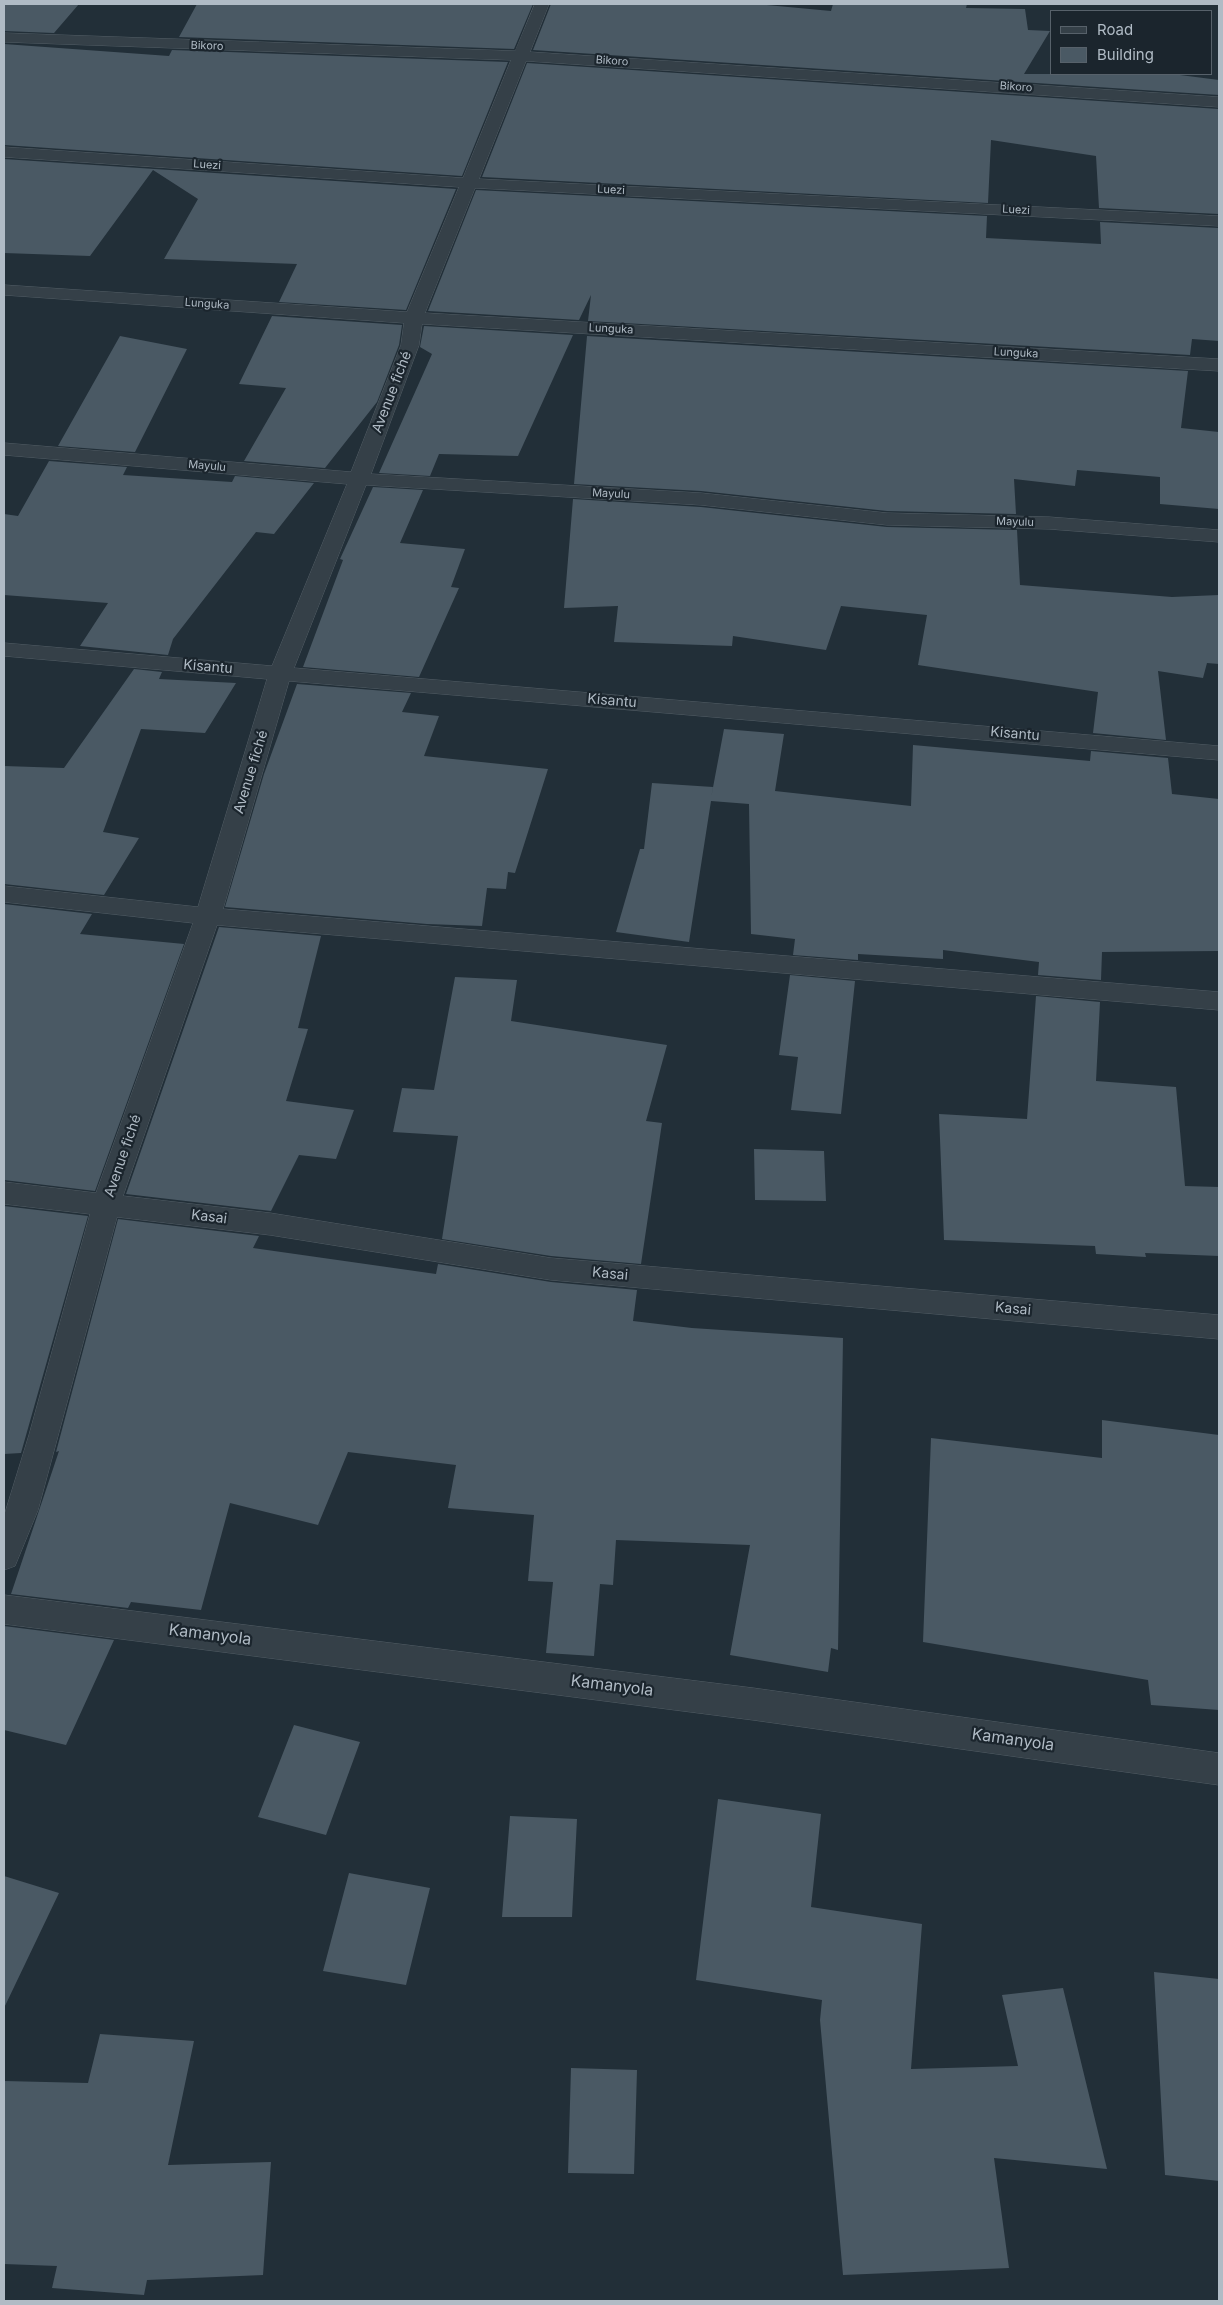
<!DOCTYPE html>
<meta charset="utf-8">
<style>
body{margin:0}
#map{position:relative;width:1223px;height:2305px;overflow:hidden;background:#222f38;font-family:Inter,sans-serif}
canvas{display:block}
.frame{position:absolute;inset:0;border:5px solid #b0bbc5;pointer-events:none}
.legend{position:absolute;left:1050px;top:10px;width:162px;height:65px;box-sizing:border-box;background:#1b252d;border:1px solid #57616a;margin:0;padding:6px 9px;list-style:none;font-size:15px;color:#b0bbc5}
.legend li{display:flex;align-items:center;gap:10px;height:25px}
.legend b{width:25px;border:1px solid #57616a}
</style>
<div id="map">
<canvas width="1223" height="2305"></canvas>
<div class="frame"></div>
<ul class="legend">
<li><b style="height:6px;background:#354048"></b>Road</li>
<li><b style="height:14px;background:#4a5964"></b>Building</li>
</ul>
</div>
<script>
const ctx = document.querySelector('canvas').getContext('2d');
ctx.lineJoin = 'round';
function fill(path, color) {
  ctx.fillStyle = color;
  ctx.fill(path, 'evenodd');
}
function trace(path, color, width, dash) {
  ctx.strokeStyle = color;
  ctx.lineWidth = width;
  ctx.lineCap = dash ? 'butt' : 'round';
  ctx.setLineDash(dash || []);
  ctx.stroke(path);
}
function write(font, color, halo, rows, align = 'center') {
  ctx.font = font + ' Inter,sans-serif';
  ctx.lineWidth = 4.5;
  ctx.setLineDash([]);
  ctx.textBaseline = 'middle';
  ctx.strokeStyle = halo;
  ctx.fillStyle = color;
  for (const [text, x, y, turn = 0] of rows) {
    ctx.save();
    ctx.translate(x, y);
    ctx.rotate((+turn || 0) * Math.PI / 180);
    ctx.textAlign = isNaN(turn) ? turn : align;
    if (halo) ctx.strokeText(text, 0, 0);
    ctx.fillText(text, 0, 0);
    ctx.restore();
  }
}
fill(new Path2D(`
 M 4,4 L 79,4 L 54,33 L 4,31 Z
 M 197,4 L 533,4 L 514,49 L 179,37 Z
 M 551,4 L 756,4 L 831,11 L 833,4 L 967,4 L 966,8 L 1025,9 L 1028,30 L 1050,31 L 1024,74 L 1172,74 L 1219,80 L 1219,95 L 533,50 Z
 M 4,44 L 169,56 L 172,50 L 508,62 L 462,176 L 4,145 Z
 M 527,63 L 1219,109 L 1219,214 L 1099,208 L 1096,156 L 991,140 L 988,203 L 482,177 Z
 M 4,159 L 456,189 L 406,310 L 279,302 L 297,264 L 164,259 L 198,199 L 153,170 L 90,256 L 4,253 Z
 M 476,190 L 987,216 L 986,238 L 1101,244 L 1100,222 L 1219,228 L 1219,341 L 1192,339 L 1190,355 L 588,321 L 591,295 L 579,320 L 428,311 Z
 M 272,316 L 402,325 L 399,345 L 377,402 L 325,468 L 244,461 L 286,388 L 239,384 Z
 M 424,326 L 573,335 L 518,456 L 439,454 L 430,476 L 379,473 L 432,354 L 420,347 Z
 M 120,336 L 187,349 L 135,452 L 58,446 Z
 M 587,336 L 1188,371 L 1181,428 L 1219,432 L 1219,509 L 1160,504 L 1160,477 L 1077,470 L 1075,486 L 1014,479 L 1016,514 L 887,511 L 701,491 L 574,484 Z
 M 49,461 L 127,467 L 123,475 L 232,482 L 235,476 L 314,483 L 274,534 L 256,532 L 173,639 L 168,655 L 80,646 L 108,603 L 4,595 L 4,514 L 18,516 Z
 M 373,487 L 423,490 L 400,543 L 465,549 L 451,587 L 459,588 L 419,677 L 303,667 L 343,560 L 340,559 Z
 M 573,499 L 701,507 L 887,527 L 1017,530 L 1020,585 L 1172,597 L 1219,595 L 1219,664 L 1207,663 L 1203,678 L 1158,671 L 1166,740 L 1093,733 L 1098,692 L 918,665 L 927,615 L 841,606 L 826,650 L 733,636 L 732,646 L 614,642 L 618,606 L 564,608 Z
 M 134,669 L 162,672 L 159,679 L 236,683 L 205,733 L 141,729 L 103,832 L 139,838 L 104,895 L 4,884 L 4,766 L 64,768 Z
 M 297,684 L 411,693 L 402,712 L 439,716 L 424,756 L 548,769 L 515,873 L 508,872 L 506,889 L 487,888 L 482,926 L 427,924 L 225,907 L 264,774 Z
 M 724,729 L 784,734 L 775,791 L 911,806 L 913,745 L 1090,761 L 1091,751 L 1168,758 L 1172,794 L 1219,799 L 1219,951 L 1102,952 L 1101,980 L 1038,975 L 1039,962 L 943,950 L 943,959 L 858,954 L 858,960 L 793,955 L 795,939 L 751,934 L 749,804 L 711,801 L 689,942 L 616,932 L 640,849 L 644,849 L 652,783 L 713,787 L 711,798 Z
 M 4,904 L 92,914 L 80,934 L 184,944 L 95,1191 L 4,1180 Z
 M 219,927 L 321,936 L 298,1028 L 308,1029 L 286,1101 L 354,1110 L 336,1159 L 299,1155 L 271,1211 L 126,1194 Z
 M 790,975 L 855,981 L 841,1114 L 791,1110 L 798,1057 L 779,1055 Z
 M 455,977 L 517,980 L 511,1021 L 667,1045 L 646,1121 L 662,1123 L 641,1264 L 551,1256 L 442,1239 L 458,1136 L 393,1132 L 402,1088 L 434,1090 Z
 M 1036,996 L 1100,1002 L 1096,1081 L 1176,1087 L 1185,1186 L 1219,1187 L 1219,1256 L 1145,1253 L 1146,1257 L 1096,1254 L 1095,1246 L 944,1240 L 939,1114 L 1027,1119 Z
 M 754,1149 L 824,1151 L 826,1201 L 755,1200 Z
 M 4,1206 L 88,1216 L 21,1453 L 4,1454 Z
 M 118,1219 L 259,1236 L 253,1248 L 436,1274 L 438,1264 L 551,1282 L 637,1290 L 633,1321 L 692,1328 L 843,1338 L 838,1650 L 831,1648 L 828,1672 L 730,1655 L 750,1545 L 616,1540 L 613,1585 L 600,1584 L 594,1656 L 546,1653 L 553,1582 L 528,1581 L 534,1515 L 448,1508 L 456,1465 L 348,1452 L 318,1525 L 230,1503 L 201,1610 L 131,1602 L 128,1608 L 11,1594 L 59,1451 L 56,1452 Z
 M 1102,1420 L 1219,1435 L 1219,1710 L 1151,1705 L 1148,1680 L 923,1642 L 931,1438 L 1102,1458 Z
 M 4,1626 L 114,1640 L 66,1745 L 4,1730 Z
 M 294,1725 L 360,1742 L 326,1835 L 258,1817 Z
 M 718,1799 L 821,1814 L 811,1907 L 922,1924 L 911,2069 L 1018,2066 L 1002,1995 L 1063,1988 L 1107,2169 L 994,2158 L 1009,2268 L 843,2275 L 820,2020 L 822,2000 L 696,1980 Z
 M 510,1816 L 577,1819 L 572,1917 L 502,1917 Z
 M 349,1873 L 430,1888 L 406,1985 L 323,1971 Z
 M 4,1876 L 59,1893 L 4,2008 Z
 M 1154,1972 L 1219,1979 L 1219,2181 L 1165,2175 Z
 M 100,2034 L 194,2041 L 168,2165 L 271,2162 L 263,2275 L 147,2280 L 144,2295 L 52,2288 L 57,2266 L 4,2264 L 4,2081 L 88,2083 Z
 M 571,2068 L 637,2070 L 634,2174 L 568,2173 Z`), '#4a5964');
const minor = new Path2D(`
 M 535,4 L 549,4 L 530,52 L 1219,97 L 1219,107 L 526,61 L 479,179 L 1219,216 L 1219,226 L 475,188 L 425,313 L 1219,359 L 1219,371 L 422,324 L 419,345 L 371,474 L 701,493 L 887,513 L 1049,517 L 1219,530 L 1219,542 L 1049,529 L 887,525 L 701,505 L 366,485 L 294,668 L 1219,746 L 1219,760 L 289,681 L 223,909 L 1219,992 L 1219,1010 L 217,925 L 123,1196 L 270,1213 L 551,1258 L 1219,1315 L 1219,1339 L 551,1280 L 270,1235 L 117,1217 L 38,1510 L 15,1566 L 4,1570 L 4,1516 L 29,1435 L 90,1214 L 4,1204 L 4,1182 L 96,1193 L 193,923 L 4,902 L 4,886 L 198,907 L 267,679 L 4,656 L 4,643 L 272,666 L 347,484 L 4,455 L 4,443 L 351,472 L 401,345 L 404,323 L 4,295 L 4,285 L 407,312 L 459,187 L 4,157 L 4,147 L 463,178 L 511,60 L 4,42 L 4,33 L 515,51 Z
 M 4,1595 L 753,1688 L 1219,1753 L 1219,1785 L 753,1720 L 4,1624 Z`);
trace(minor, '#535e66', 1);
fill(minor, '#354048');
write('11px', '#b0bbc5', '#1b252d', [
 ["Bikoro",207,46,2],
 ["Bikoro",612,61,4],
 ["Bikoro",1016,87,4],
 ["Luezi",207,165,4],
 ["Luezi",611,190,3],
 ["Luezi",1016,210,3],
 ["Lunguka",207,304,4],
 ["Lunguka",611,329,3],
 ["Lunguka",1016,353,3],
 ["Mayulu",207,466,5],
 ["Mayulu",611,494,3],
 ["Mayulu",1015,522,2]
]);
write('14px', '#b0bbc5', '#1b252d', [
 ["Avenue fiché",392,392,-69],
 ["Kisantu",208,667,5],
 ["Kisantu",612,701,5],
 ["Kisantu",1015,734,5],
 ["Avenue fiché",251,772,-73],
 ["Avenue fiché",123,1156,-71],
 ["Kasai",209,1217,7],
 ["Kasai",610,1274,5],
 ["Kasai",1013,1309,5]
]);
write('16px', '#b0bbc5', '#1b252d', [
 ["Kamanyola",210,1635,7],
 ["Kamanyola",612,1686,7],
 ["Kamanyola",1013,1740,8]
]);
</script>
